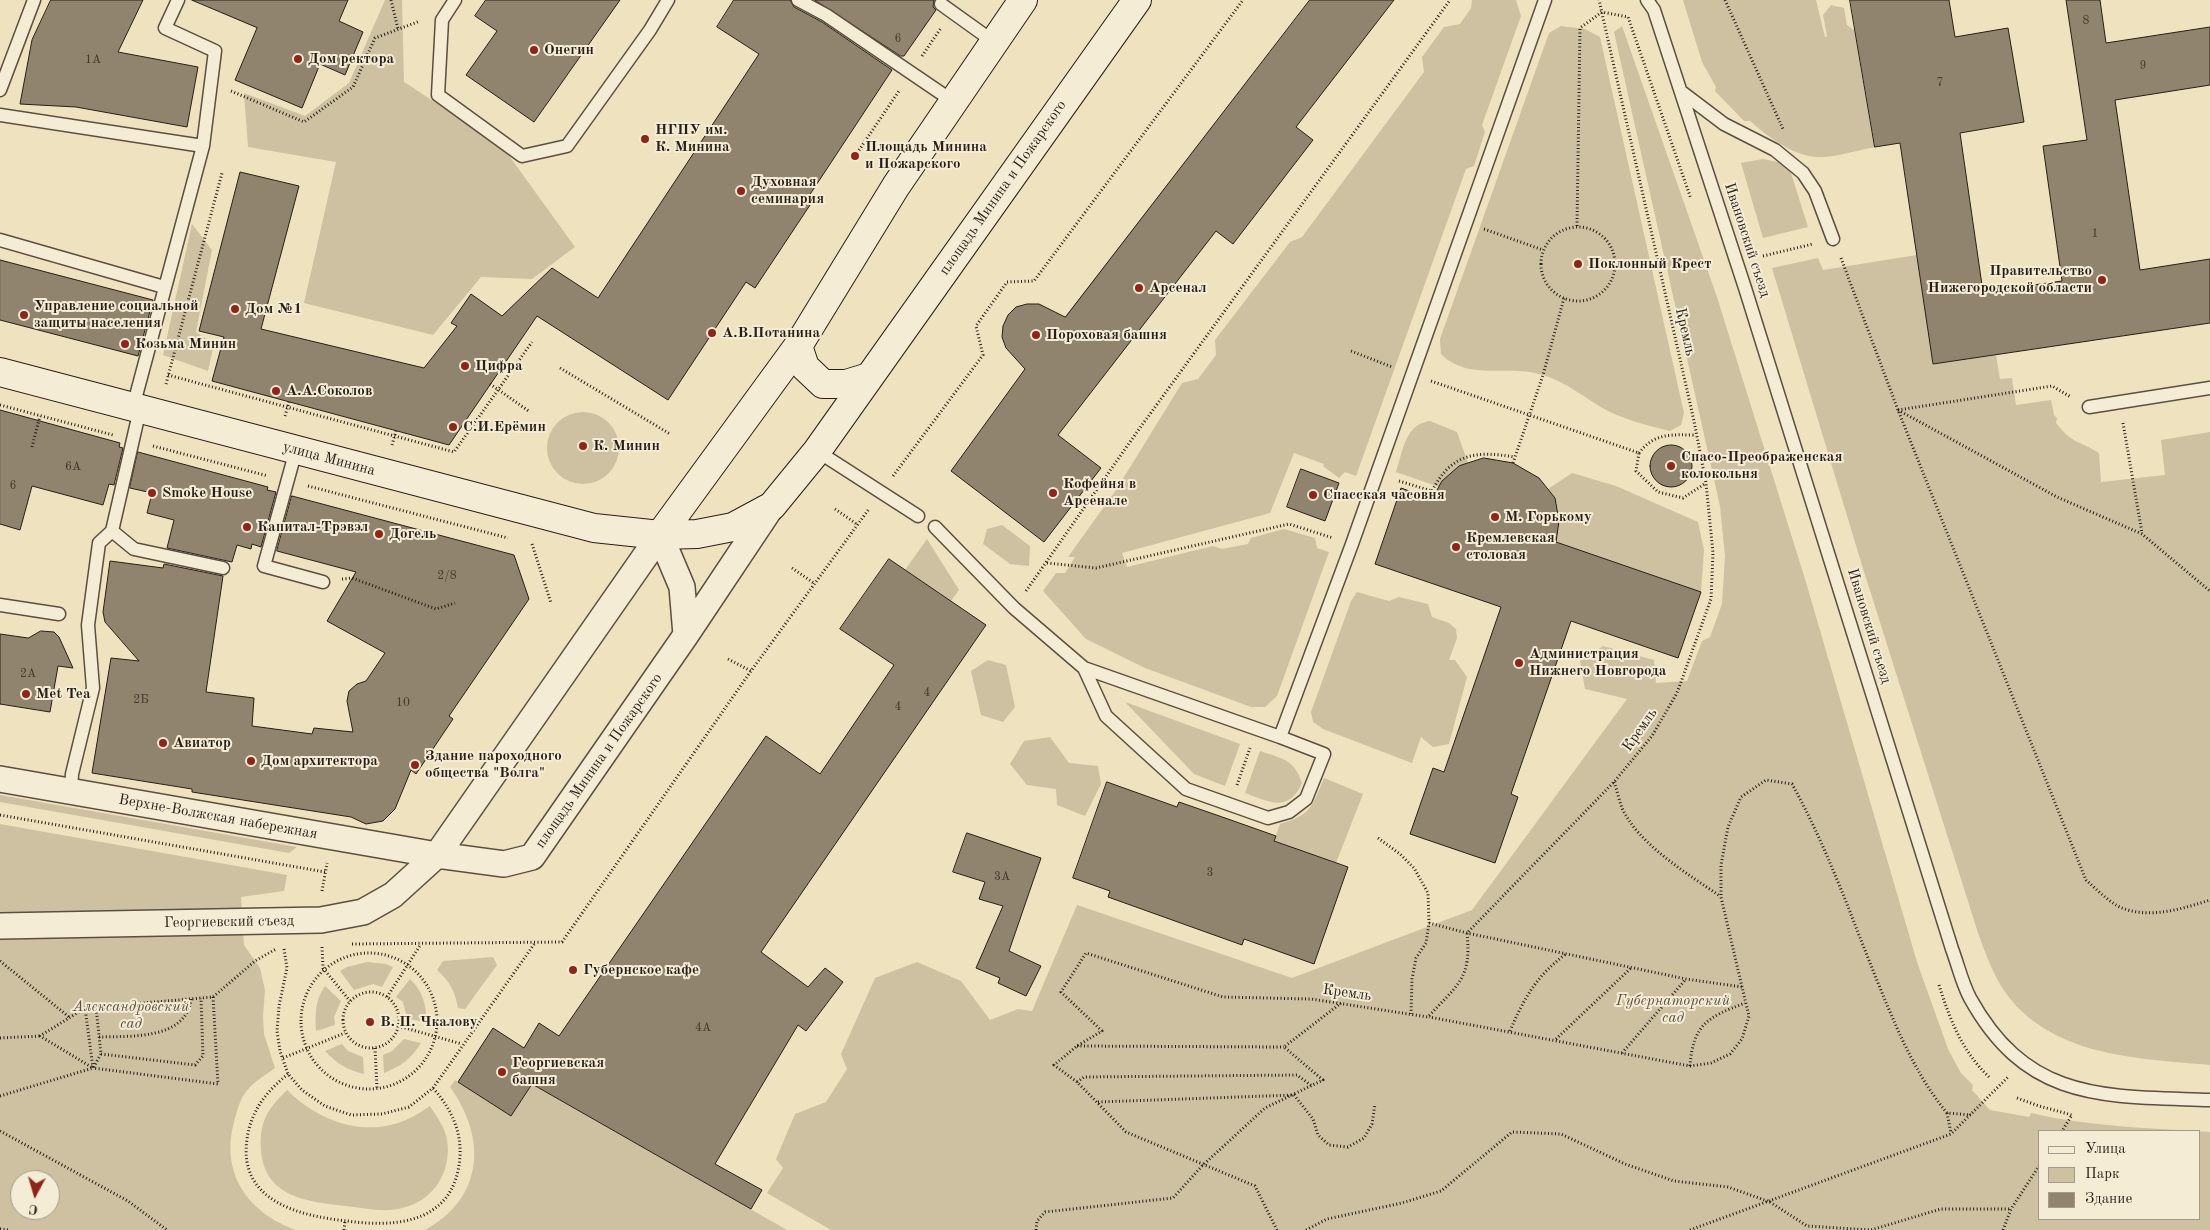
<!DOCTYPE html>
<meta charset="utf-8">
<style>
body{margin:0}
#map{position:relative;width:2210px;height:1230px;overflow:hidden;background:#efe2be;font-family:"Old Standard TT",serif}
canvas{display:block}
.legend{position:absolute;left:2038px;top:1130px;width:162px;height:90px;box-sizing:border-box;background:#f5ecd5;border:1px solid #a39a89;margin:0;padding:6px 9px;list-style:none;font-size:15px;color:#291e17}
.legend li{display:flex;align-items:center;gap:10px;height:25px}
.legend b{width:25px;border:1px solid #a39a89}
.north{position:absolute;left:10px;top:1170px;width:50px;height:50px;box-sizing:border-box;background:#f5ecd5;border:1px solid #a39a89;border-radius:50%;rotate:186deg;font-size:14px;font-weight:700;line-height:20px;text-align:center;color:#291e17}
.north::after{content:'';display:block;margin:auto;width:18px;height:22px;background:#8f2418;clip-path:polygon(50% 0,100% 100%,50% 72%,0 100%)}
</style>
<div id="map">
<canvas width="2210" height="1230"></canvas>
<ul class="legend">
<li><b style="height:6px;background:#f5ecd5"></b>Улица</li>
<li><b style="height:14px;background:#cdc1a2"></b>Парк</li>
<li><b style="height:14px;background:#90846e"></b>Здание</li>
</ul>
<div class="north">С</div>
</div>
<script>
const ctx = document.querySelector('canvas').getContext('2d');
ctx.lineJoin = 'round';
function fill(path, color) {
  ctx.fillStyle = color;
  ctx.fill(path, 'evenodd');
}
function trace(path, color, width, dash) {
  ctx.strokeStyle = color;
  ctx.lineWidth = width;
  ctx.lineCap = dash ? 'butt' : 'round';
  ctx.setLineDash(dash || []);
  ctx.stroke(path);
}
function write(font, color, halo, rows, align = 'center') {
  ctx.font = font + ' "Old Standard TT",serif';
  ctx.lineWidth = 4;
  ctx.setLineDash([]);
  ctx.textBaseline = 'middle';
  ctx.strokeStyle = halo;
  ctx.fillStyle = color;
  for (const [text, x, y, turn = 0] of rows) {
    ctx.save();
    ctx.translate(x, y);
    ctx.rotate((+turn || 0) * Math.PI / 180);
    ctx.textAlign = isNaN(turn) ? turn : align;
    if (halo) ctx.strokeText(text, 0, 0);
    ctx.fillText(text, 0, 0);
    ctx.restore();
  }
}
fill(new Path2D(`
 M 385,0 L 402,0 L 404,82 L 502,146 L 575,247 L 532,279 L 481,277 L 433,335 L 304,303 L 336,162 L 248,147 L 244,93 L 305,116 L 349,83 Z
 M 1472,0 L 1516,0 L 1521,16 L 1482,125 L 1485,132 L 1474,166 L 1466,169 L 1356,476 L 1345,472 L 1339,478 L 1323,466 L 1324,464 L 1294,453 L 1270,513 L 1122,553 L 1127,567 L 1213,546 L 1222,549 L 1248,544 L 1251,538 L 1284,529 L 1315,538 L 1317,548 L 1329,552 L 1277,696 L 1265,707 L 1251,707 L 1145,668 L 1086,639 L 1043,591 L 1056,573 L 1065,573 L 1075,557 L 1068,557 L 1116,490 L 1182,383 L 1198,379 L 1216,355 L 1215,340 L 1290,242 L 1302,237 L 1424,72 L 1422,57 L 1444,27 L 1460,24 L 1471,8 Z
 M 1683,0 L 1816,0 L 1825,37 L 1827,36 L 1823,15 L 1831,5 L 1844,8 L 1847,25 L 1862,36 L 1869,72 L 1864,81 L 1875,147 C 1858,150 1834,158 1817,157 C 1793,156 1767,136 1750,121 L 1744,121 L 1715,91 L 1716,87 L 1702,62 Z
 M 1561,26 L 1585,29 L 1600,37 L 1684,413 L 1681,425 L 1670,431 C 1647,425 1620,419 1599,406 C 1578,393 1560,378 1535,373 C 1503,366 1467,380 1441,354 L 1440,339 L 1549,33 Z
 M 1622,26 L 1717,297 L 1805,579 L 1917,962 L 1948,1049 L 1961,1073 L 1973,1085 L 1972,1090 L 1990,1110 L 2029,1117 L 2031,1113 C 2090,1127 2150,1128 2210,1132 L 2210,1230 L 831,1230 L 767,1193 L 783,1168 L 776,1159 L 795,1114 L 826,1102 L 847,1069 L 841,1054 L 875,978 L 917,962 L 961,981 L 990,1020 L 1018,1009 L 1032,1011 L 1077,905 L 1292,978 L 1472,910 L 1627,699 L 1585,689 L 1580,661 L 1603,646 L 1654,660 L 1656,683 L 1687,681 L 1702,641 L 1710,637 L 1722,604 L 1725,556 L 1720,506 L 1614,32 ZM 2199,1131 L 2199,1219 L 2039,1219 L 2039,1131 Z
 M 1763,159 L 1778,162 L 1791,173 L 1808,227 L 1763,238 L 1741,163 Z
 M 192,224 L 212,250 L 196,332 L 214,344 L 208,371 L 163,355 Z
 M 1917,255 L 1933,364 L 1996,355 L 2000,379 L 2012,378 L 2016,405 L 2051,400 L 2054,415 L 2057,418 L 2056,423 C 2073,445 2079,440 2099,453 L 2101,482 L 2165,475 L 2161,440 L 2210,432 L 2210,1065 C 2136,1058 2049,1057 2003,989 C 1992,972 1985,952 1978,933 L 1861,562 L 1772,268 L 1818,258 L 1823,270 Z
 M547 448a36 36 0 1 1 72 0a36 36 0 1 1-72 0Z
 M 1430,421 L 1457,432 L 1468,463 L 1459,466 L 1439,487 L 1396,472 C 1403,451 1405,424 1430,421 Z
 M 1572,473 L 1616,486 L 1698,522 L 1704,550 L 1701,592 L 1556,542 L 1555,498 L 1548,489 Z
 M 1002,525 L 1030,546 L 1029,566 L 1010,564 L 983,544 L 987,529 Z
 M 927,539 L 959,590 L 951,601 L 905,570 Z
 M 1357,592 L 1389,601 L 1399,597 L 1428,604 L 1432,617 L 1449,623 L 1456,629 L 1457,638 L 1449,660 L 1455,660 L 1467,677 L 1449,744 L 1433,747 L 1421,737 L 1412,763 L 1323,729 L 1313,722 L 1311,712 L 1351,601 Z
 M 988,660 L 1006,665 L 1015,707 L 1003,722 L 981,715 L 971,671 Z
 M 1125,702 L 1240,744 L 1225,786 L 1194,774 Z
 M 1050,737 L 1069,763 L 1098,766 L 1101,784 L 1085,816 L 1057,805 L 1056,789 L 1027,785 L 1010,764 L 1024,741 Z
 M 1260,751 C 1283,759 1294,759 1302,783 C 1289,813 1269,802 1245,793 Z
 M 1324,778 L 1363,794 L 1336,863 L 1274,841 L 1280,824 C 1311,815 1312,807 1324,778 Z
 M 0,795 L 297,847 L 289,853 L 0,802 Z
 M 0,824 L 287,875 L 284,891 L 241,897 L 244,945 L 260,968 L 265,990 L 263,1017 L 264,1034 L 275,1068 C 264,1076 250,1084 243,1096 C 239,1103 236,1114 234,1122 C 220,1173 248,1213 296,1230 L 0,1230 ZM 20,1180 L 50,1180 L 50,1210 L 20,1210 Z
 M 493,957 L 497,965 L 465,1009 L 458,1008 C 455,991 450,982 437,970 L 443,961 Z
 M 367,962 L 386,964 L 393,967 L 382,987 L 373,984 L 354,990 L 340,971 L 347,967 Z
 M 410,979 C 423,991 426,1005 427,1023 L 407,1018 L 403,1002 L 396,997 Z
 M 325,986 L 341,1001 L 334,1017 L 335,1025 L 316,1031 C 315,1014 315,1000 325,986 Z
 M 404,1039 L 421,1043 C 411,1059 401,1066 384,1073 L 383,1055 L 392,1051 Z
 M 342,1044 L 348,1051 L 363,1057 L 364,1074 C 348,1070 337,1064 325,1051 Z
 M 455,1080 L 511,1116 L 532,1084 L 787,1230 L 425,1230 C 484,1198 487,1138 450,1087 Z
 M 287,1090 C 318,1121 364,1138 406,1120 C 415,1116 422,1111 430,1106 C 437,1117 445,1127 447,1140 C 452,1171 434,1201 402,1208 C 384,1213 364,1208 346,1206 C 308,1202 264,1197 261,1150 C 259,1121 268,1109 287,1090 Z`), '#cdc1a2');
const building = new Path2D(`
 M 51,0 L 143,0 L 118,52 L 198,67 L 187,127 L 76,107 L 20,104 L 32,40 Z
 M 192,0 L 348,0 L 339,21 L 363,32 L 345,75 L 320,64 L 302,108 L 235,80 L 257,28 Z
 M 486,0 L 620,0 L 534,122 L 466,75 L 497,31 L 475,16 Z
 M 734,0 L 790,0 L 794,7 L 822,22 L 892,70 L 805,202 L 810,205 L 755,288 L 746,282 L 668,400 L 537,316 L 449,445 L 212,381 L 224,337 L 199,331 L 240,172 L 299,186 L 261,329 L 424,368 L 457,326 L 451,323 L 471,294 L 502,316 L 552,268 L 598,298 L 759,54 L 717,27 Z
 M 815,0 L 934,0 L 933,7 L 936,10 L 904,56 L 901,56 Z
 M 1310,0 L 1394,0 L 1296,127 L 1313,140 L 1233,244 L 1216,231 L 1058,435 L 1101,468 L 1044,542 L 951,471 L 1025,369 L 1006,348 L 1002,337 L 1003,326 L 1008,315 L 1016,307 L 1027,304 L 1039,304 L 1065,317 Z
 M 1850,0 L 1949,0 L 1955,37 L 2008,28 L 2024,122 L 1960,133 L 1983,292 L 2062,281 L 2043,146 L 2087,140 L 2066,0 L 2100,0 L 2106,43 L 2210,27 L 2210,85 L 2115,100 L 2140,270 L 2210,259 L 2210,323 L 1933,364 L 1900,143 L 1875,147 Z
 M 0,260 L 153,300 L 138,356 L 0,320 Z
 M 0,410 L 120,443 L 119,447 L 123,448 L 114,485 L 109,484 L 103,505 L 32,486 L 20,530 L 0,524 Z
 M1650 466a21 21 0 1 1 42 0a21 21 0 1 1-42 0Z
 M 138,452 L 268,487 L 267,490 L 276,492 L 261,547 L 252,544 L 251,549 L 237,545 L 232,562 L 167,548 L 174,520 L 147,513 L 152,493 L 130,488 Z
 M 1484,458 L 1513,463 L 1539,478 L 1555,498 L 1559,521 L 1556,542 L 1701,592 L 1678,658 L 1571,621 L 1511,794 L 1518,797 L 1495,863 L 1410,834 L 1433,768 L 1444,772 L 1501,607 L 1375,564 L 1401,488 L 1432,499 L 1442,481 L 1459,466 Z
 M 1301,469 L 1339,483 L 1325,521 L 1287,507 Z
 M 292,496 L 514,555 L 529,599 L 449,716 L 453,719 L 416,774 L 411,770 L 395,809 L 383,821 L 366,824 L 351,817 L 192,792 L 192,789 L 92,773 L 111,658 L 139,661 L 105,622 L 103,612 L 110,561 L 163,568 L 164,564 L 223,576 L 206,692 L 254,698 L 252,726 L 312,734 L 314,728 L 353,732 L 347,701 L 349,691 L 357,684 L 366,681 L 385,653 L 327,621 L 356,572 L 277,551 Z
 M 889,559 L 986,625 L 761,952 L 808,987 L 825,968 L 843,982 L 806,1031 L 798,1025 L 715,1164 L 762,1190 L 751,1209 L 532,1084 L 511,1116 L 458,1082 L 493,1028 L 524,1048 L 539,1023 L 559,1036 L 766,736 L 820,774 L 894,665 L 840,629 Z
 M 41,631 L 54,632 L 59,637 L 73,668 L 58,666 L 50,712 L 0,704 L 0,634 L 28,638 Z
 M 1107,782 L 1177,807 L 1179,802 L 1228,819 L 1276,836 L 1274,841 L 1348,867 L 1314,964 L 1244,939 L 1242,945 L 1108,897 L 1110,891 L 1073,878 Z
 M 967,833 L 1041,858 L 1009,951 L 1041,966 L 1026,996 L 998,983 L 1000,978 L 976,968 L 1003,906 L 979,899 L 985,882 L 953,872 Z`);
fill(building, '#90846e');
trace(building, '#291e17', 1);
const lane = new Path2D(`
 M 455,0 L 442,20 L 438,95 L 522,156 L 567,146 L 650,30 L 668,0
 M 798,0 L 826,15 L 954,102
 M 1647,0 L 1654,10 L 1745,288 L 1952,949 C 1958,965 1962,983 1970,998 C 2028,1103 2105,1096 2210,1100
 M 941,4 L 994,42
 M 0,90 L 34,0
 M 1683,93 L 1724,124 L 1775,150 L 1803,173 L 1815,191 L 1833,239
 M 0,115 L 203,146
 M 0,240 L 164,287
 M 133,407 L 203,146 L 215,51 L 165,28 L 178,0
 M 2089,407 L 2210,388
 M 140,409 L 112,531 L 134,549 L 223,568
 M 296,450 L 264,566 L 323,582
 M 817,451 L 918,516
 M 935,527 L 1014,608 L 1084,668 L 1280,737 L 1352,544 L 1545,0
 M 0,605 L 59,614
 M 1084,668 L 1106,716 L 1186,789 L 1268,818 L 1289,812 L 1306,799 L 1324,754 L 1280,737
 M 71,791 L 72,774 L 93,688 L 88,625 L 99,543 L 112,531`);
const street = new Path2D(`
 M 660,535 L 682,587 L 686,635
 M 0,779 L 437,855 L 504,864 L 532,857 L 686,635 L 772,506
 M 0,926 L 321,920 L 363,912 L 393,895 L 437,855 L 660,535`);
const secondary = new Path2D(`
 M 798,346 L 805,367 L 823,384 L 846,384 L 869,377
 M 0,372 L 594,528 L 660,535 L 697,534 L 733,527 L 772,506 L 817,451 L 1137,0
 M 660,535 L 798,346 L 896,186 L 1023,0`);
trace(lane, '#5a4f41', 15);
trace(street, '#5a4f41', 28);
trace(secondary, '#291e17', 30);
trace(new Path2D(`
 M 391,0 L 398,29
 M 1725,0 L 1783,129
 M 922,56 L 941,28
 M 231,91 L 304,122 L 353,87 L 375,38 L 420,21
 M 855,156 L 899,91
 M 1577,226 L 1580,28 L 1602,12 L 1628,17 L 1691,199
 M1541 264a37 37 0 1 1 74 0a37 37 0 1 1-74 0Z
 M 1484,229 L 1543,250
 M 1763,256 L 1813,244
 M 1841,258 L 1898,410 L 2086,880 C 2095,888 2105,898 2116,905 C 2144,921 2182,909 2210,900
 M 1351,351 L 1392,367
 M 560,368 L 670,434
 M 168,375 L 454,452 L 532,342
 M 1431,381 L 1639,453 L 1636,471 L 1658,492 L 1683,498 L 1706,483
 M 166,384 L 222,173
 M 490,384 L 530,412
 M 0,405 L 113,435
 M 1898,410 L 2057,497 L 2142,534 L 2210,591
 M 1898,410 L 2052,386 L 2071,397
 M 285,416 L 289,402
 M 2123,423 L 2142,533
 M 392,445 L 396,431
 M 153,446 L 268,476
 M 32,447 L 40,416
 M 1639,453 C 1655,432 1672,435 1696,435
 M 1513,463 L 1543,375 L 1564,298
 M 893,476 L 983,355 L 976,326 L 1007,282 L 1034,281 L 1243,0
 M 1399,481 L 1432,491 C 1452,452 1477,451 1515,457
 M 308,486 L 508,538
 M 835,509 L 858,525
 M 532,544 L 551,603
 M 1047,563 L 1096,568 L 1289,524 L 1333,538
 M 792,568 L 815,584
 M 342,579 L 352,578 L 436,609 L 455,603
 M 1026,591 L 1137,432 L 1450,0
 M 728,659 L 751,671
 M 1614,782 C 1617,790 1619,800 1622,808 C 1638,844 1689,875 1720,896
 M 1237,785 L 1250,748
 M 0,815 L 325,872
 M 1378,838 L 1400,854 L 1414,868 L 1428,893 L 1429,923 L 1426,943 L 1416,958 L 1412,979 L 1411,1014
 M 322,891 L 327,863
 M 1429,923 L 1467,933 L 1686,979 L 1742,987 L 1749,1016 L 1742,1039 L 1730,1054 L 1711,1063 L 1690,1066 L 1429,1017
 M 352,944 L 562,942 L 751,671 L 869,509
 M 322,947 L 323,968 L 350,1001
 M 284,949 L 287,968 L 279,1006 L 277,1031 L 280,1051 L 288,1074 L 302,1090 L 325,1106 L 351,1115 L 382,1114 L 409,1107 L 433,1088 L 535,943
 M301 1021a68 68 0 1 1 136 0a68 68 0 1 1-136 0Z
 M 0,961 L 69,1017
 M 1939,985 C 1950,1020 1962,1051 1989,1077
 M 1742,987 L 1721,897 L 1721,865 L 1728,827 L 1741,797 L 1766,780 L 1792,784 C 1827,847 1851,916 1878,983 C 1897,1029 1915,1074 1947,1113 L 1971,1115
 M343 1020a28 28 0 1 1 56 0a28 28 0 1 1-56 0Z
 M 213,997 L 218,1084 L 93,1068 L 85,1008 L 213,997 L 255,961 L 276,949
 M 387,997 L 421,944
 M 85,1008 L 40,1036 L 93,1068
 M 398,1026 L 462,1044
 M 1510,1031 C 1524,998 1537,975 1566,954
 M 99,1037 C 131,1036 186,1040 191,999
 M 0,1038 L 40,1036
 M 1556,1039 L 1631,968
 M 1077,1046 L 1284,1047
 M 375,1048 L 377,1088
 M 1622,1053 L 1686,979
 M 101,1054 L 195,1065 L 203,1056 L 201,998
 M 283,1058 L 345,1033
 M 1690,1066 C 1693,1024 1708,1017 1745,1003
 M 288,1074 C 267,1091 251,1110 247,1139 C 238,1201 299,1216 347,1221 C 391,1227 446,1225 458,1171 C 465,1138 454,1112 433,1088
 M 1077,1082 L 1084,1077 L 1297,1075 L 1312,1086
 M 0,1096 L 93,1068 L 101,1054 L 96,1007
 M 2017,1098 L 2039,1106 L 2072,1115 L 2062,1131
 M 1098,1102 L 1294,1095 L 1313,1119 L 1318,1135 L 1329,1145 L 1348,1147 L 1364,1138 L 1372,1124 L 1375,1104
 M 1947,1113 L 1951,1133
 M 0,1131 L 128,1201 L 167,1230
 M 0,1229 L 9,1230
 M 344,1230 L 345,1221
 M 1036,1230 L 1037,1221 L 1045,1212 L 1173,1198 L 1202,1166 L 1265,1108 L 1323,1080 L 1284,1047 L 1341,1003
 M 1277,1230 L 1255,1186 L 1126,1132 L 1077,1082 L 1054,1065 L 1077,1046 L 1102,1031 L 1061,992 L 1086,953 L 1223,997 L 1311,999 L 1428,1017 C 1457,985 1472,979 1467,933 L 1614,782 L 1652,736 L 1677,693 L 1711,599 L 1713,553 L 1706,483 L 1694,421 L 1599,0
 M 1306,1230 L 1327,1219 L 1402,1203 L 1441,1191 L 1512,1132 L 1561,1134 L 1625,1164 L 1674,1181 L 1728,1187 L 1770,1202 L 1807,1226 L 1871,1230 L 1941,1209 L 2011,1209
 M 1690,1230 L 1951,1134 L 2009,1076
 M 2003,1230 L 2011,1209 L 2039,1166`), '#291e17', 3, [1, 2.5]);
trace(lane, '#f5ecd5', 12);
trace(street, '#f5ecd5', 25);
trace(secondary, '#f5ecd5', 28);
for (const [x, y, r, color] of [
 [534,50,5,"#8f2418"],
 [298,59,5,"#8f2418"],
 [645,139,5,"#8f2418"],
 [855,156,5,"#8f2418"],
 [741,191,5,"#8f2418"],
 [1578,264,5,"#8f2418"],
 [2102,280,5,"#8f2418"],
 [1139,288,5,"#8f2418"],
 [235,309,5,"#8f2418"],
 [24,315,5,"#8f2418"],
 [712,333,5,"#8f2418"],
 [1036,335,5,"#8f2418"],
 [125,344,5,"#8f2418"],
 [465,366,5,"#8f2418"],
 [276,391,5,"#8f2418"],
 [453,427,5,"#8f2418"],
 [583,446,5,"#8f2418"],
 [1671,466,5,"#8f2418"],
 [152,493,5,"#8f2418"],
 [1053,493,5,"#8f2418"],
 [1313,495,5,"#8f2418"],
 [1495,517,5,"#8f2418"],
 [247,527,5,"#8f2418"],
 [379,534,5,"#8f2418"],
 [1456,547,5,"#8f2418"],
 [1519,663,5,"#8f2418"],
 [26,694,5,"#8f2418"],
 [163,743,5,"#8f2418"],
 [251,761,5,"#8f2418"],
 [415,765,5,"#8f2418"],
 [573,970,5,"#8f2418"],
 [370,1022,5,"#8f2418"],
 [502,1072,5,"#8f2418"]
]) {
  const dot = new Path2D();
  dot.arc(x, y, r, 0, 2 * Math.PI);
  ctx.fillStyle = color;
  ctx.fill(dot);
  trace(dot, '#f5ecd5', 2);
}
write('12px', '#43382d', null, [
 ["8",2086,21],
 ["6",898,39],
 ["1А",93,60],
 ["9",2143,66],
 ["7",1940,83],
 ["1",2095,234],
 ["6А",73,467],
 ["6",13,486],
 ["2/8",447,576],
 ["2А",28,674],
 ["4",927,693],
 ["2Б",141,700],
 ["10",403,703],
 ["4",898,707],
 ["3",1210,873],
 ["3А",1002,877],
 ["4А",703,1028]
]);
write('bold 15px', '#291e17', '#f5ecd5', [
 ["Онегин",544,50],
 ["Дом ректора",308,59],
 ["НГПУ им.",655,130],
 ["К. Минина",655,147],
 ["Площадь Минина",865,147],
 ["и Пожарского",865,164],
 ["Духовная",751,182],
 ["семинария",751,199],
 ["Поклонный Крест",1588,264],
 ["Правительство",2092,271,"right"],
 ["Нижегородской области",2092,288,"right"],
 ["Арсенал",1149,288],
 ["Управление социальной",34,306],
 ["защиты населения",34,323],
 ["Дом №1",245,309],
 ["А.В.Потанина",722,333],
 ["Пороховая башня",1046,335],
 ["Козьма Минин",135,344],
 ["Цифра",475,366],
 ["А.А.Соколов",286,391],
 ["С.И.Ерёмин",463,427],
 ["К. Минин",593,446],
 ["Спасо-Преображенская",1681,457],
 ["колокольня",1681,474],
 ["Кофейня в",1063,484],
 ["Арсенале",1063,501],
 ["Smoke House",162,493],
 ["Спасская часовня",1323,495],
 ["М. Горькому",1505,517],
 ["Капитал-Трэвэл",257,527],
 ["Догель",389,534],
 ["Кремлевская",1466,538],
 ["столовая",1466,555],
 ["Администрация",1529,654],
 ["Нижнего Новгорода",1529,671],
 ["Met Tea",36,694],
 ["Авиатор",173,743],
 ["Здание пароходного",425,756],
 ["общества \"Волга\"",425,773],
 ["Дом архитектора",261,761],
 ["Губернское кафе",583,970],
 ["В. П. Чкалову",380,1022],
 ["Георгиевская",512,1063],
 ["башня",512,1080]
], 'left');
write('15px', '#291e17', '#f5ecd5', [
 ["площадь Минина и Пожарского",1003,188,-55],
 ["Ивановский съезд",1747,240,72],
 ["Кремль",1685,332,77],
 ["улица Минина",329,459,15],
 ["Ивановский съезд",1869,626,73],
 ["Кремль",1640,730,-55],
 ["площадь Минина и Пожарского",599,761,-55],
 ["Верхне-Волжская набережная",218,817,10],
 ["Георгиевский съезд",229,922,-1],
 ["Кремль",1347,993,8]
]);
write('italic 15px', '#5a4f41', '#f5ecd5', [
 ["Губернаторский",1673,1001],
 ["сад",1673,1018],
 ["Александровский",131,1007],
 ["сад",131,1024]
]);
</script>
